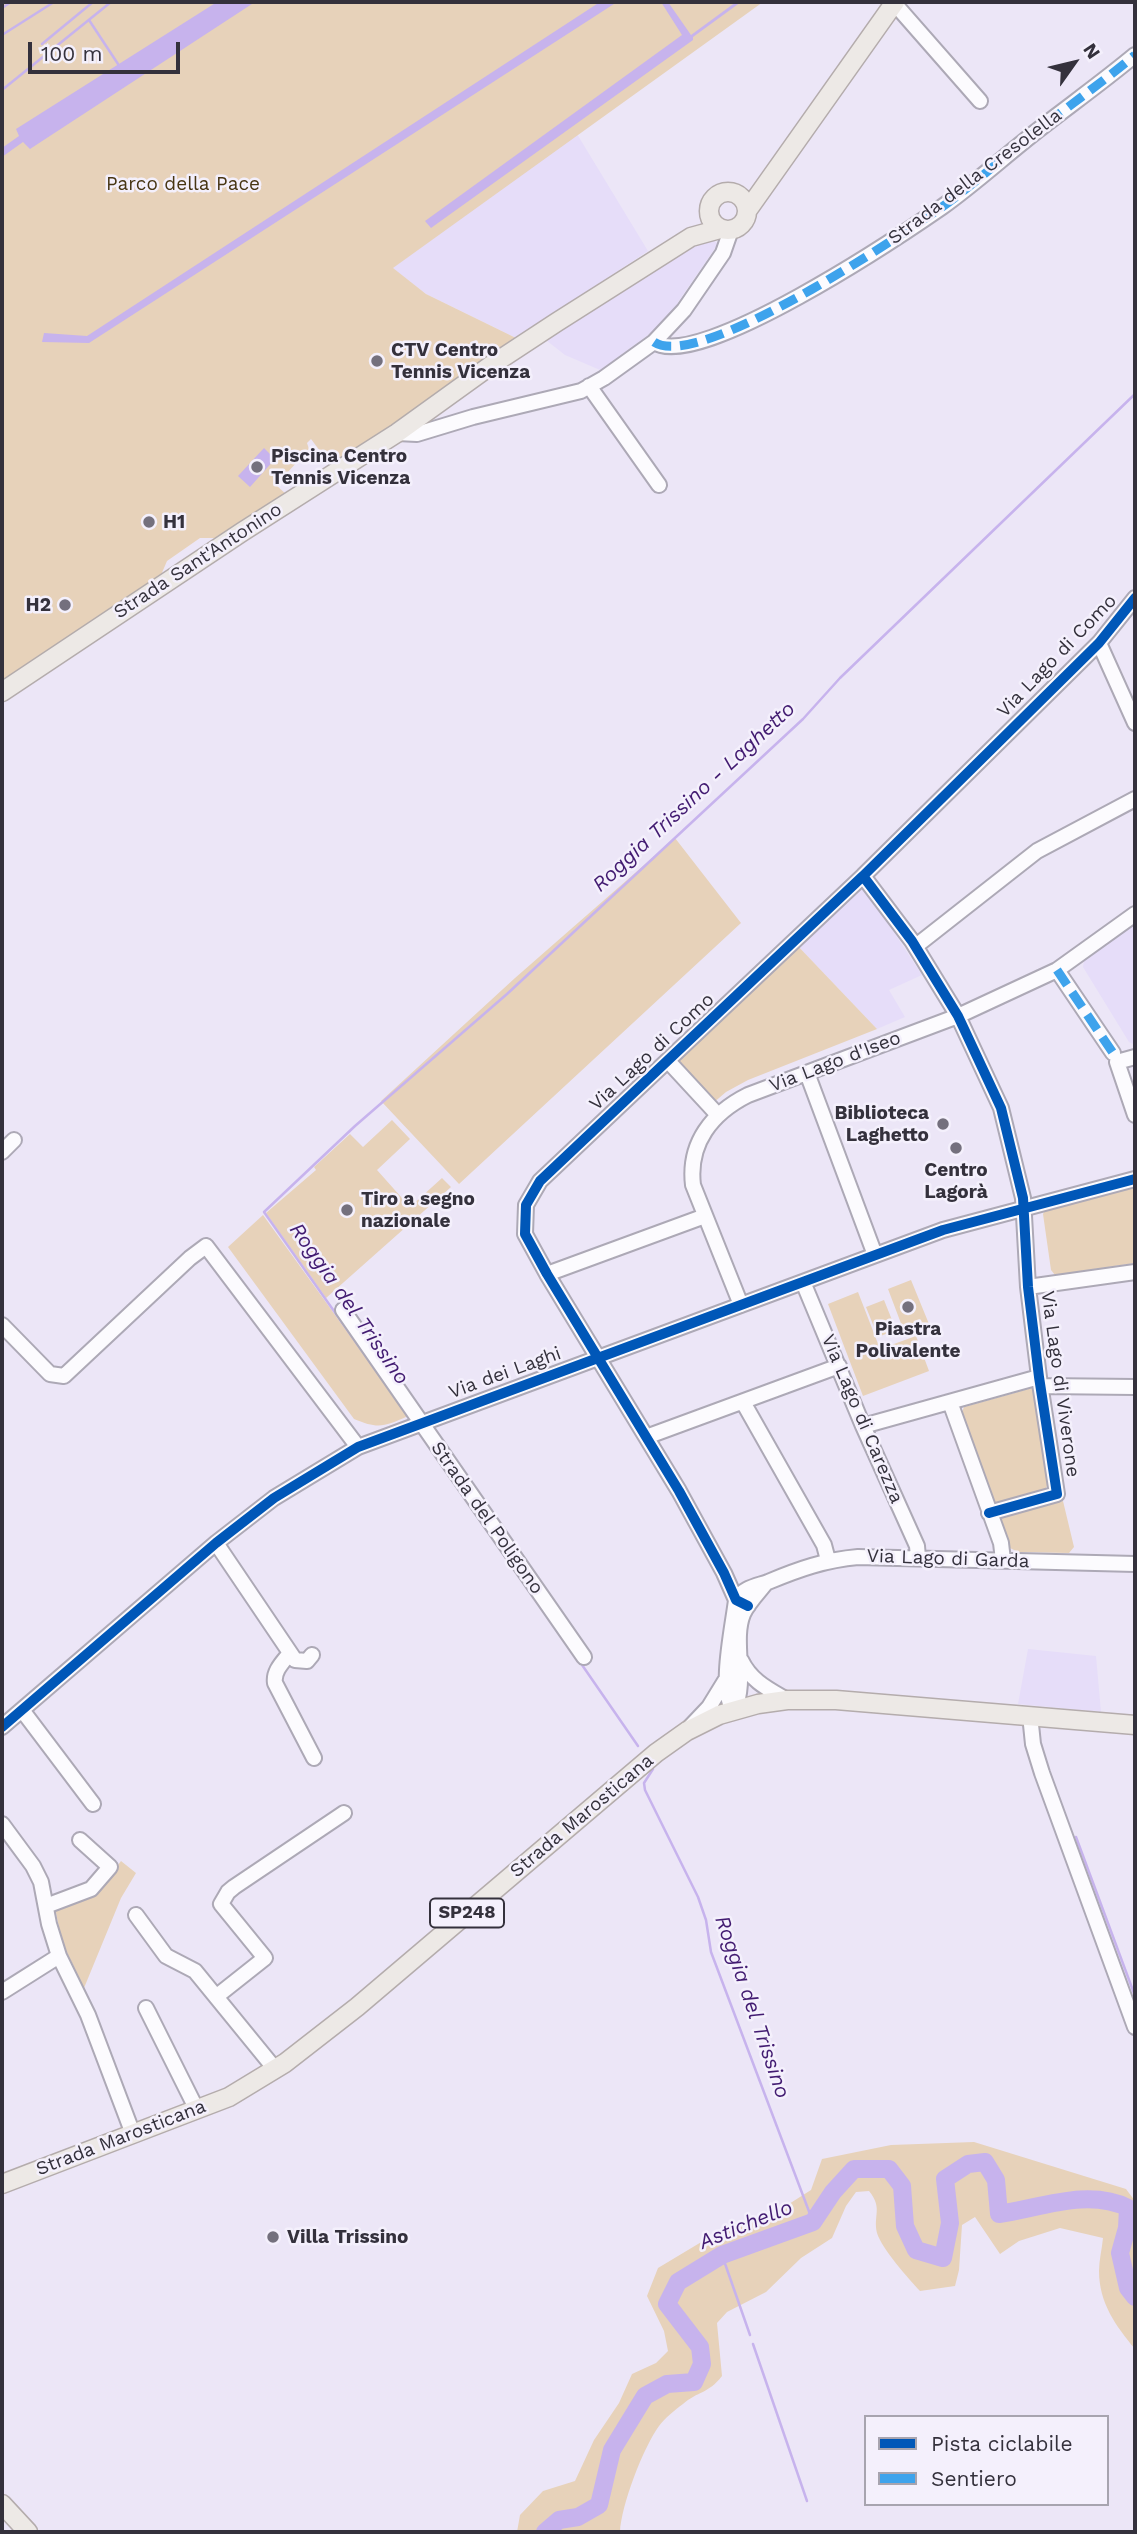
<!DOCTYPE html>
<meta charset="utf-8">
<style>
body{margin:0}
#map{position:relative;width:1137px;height:2534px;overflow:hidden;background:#ece6f7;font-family:"Work Sans",sans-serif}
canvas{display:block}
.frame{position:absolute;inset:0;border:4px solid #34313c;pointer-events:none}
.legend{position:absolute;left:864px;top:2415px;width:245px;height:91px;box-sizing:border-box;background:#f4f0fc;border:2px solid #a7a4af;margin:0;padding:9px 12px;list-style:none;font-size:21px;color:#34313c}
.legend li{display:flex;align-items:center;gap:14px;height:35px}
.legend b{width:35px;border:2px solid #a7a4af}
.north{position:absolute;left:1039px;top:28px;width:70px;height:70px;-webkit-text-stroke:5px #f4f0fc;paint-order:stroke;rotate:56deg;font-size:19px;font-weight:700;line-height:28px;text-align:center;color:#34313c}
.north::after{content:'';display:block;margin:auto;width:24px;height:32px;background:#34313c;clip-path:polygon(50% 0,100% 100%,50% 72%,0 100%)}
.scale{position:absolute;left:28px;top:42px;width:152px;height:32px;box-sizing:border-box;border:4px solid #34313c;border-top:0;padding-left:9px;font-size:21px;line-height:24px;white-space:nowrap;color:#34313c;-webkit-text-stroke:5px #f4f0fc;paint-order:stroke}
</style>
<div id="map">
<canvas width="1137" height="2534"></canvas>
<div class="frame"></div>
<ul class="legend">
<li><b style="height:9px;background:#0057b8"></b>Pista ciclabile</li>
<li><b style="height:9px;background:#3ea3ec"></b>Sentiero</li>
</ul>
<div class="north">N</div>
<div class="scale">100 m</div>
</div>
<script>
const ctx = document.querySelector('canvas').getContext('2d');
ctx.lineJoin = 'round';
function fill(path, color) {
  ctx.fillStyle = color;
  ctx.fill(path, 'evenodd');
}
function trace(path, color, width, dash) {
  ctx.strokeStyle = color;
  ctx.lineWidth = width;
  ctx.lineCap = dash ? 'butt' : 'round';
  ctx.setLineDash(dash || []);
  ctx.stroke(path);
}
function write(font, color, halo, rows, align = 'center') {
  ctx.font = font + ' "Work Sans",sans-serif';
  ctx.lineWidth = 5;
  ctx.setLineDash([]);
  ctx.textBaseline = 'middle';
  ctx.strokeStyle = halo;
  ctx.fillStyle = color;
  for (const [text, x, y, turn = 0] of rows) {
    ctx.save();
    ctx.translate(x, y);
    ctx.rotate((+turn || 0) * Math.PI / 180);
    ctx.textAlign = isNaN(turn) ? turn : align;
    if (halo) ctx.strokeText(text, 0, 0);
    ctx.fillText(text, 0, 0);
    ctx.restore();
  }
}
fill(new Path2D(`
 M 577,134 L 648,251 L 516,338 L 426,294 L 392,268 Z
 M 705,234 L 718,244 L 678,302 L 680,304 L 666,322 L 600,370 L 565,355 L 542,337 Z
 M 861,882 L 922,975 L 889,990 L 905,1017 L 877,1029 L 796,944 Z
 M 1135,924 L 1135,1045 L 1129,1042 L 1083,967 L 1084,961 Z
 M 1028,1649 L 1096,1656 L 1101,1712 L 1018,1704 Z`), '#e6ddf9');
fill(new Path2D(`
 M 2,2 L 763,2 L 393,268 L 426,294 L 516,338 L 332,467 L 311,439 L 307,443 L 309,449 L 276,485 L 287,495 L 221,538 L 200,538 L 167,561 L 161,575 L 2,681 Z
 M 675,838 L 741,923 L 459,1184 L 381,1101 L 515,978 Z
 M 796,944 L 877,1029 L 748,1080 L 726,1092 L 712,1104 L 677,1062 Z
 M 392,1120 L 410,1139 L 377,1170 L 410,1207 L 442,1178 L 451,1187 L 326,1298 L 266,1213 L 316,1170 L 314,1167 L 350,1134 L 363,1147 Z
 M 1135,1186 L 1135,1263 L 1055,1275 L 1051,1270 L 1043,1214 L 1045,1210 Z
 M 263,1215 L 408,1416 C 384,1427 378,1429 354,1419 L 228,1247 Z
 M 911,1280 L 929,1324 L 905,1334 L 888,1289 Z
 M 858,1292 L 880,1349 L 916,1336 L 929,1371 L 863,1396 L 828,1304 Z
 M 884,1300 L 896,1330 L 878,1337 L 866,1307 Z
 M 1032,1388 L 1037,1391 L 1048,1485 L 1042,1493 L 995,1505 L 962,1412 L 964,1407 Z
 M 1063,1501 L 1074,1547 L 1069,1553 L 1018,1552 L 1010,1548 L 1001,1521 L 1003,1515 Z
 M 121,1861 L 136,1873 L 121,1898 L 84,1988 L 62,1942 L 55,1908 L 98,1891 Z
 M 974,2142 L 1126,2189 L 1135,2201 L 1135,2349 C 1116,2326 1099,2303 1099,2271 C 1099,2260 1102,2249 1103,2238 L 1060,2228 L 1019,2241 L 1000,2254 L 975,2217 L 962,2225 L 959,2270 L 955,2286 L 920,2291 C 908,2278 882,2249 877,2233 C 873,2215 883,2208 869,2191 L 856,2192 L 846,2206 L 832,2238 L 801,2258 L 766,2292 L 727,2312 L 717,2323 L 722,2376 C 708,2394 698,2391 683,2404 C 675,2410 665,2418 659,2426 C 643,2448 621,2506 620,2532 L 517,2532 L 520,2515 L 543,2491 L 575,2481 L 594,2440 L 619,2403 L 632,2374 L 656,2363 L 668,2351 L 664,2331 L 647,2296 L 658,2268 L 703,2241 L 781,2209 L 811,2190 L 822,2159 L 891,2145 Z`), '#e7d2ba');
fill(new Path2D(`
 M 217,2 L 255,2 L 30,149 L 23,142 L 2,157 L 2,148 L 19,136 L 16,129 Z
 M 600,2 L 617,2 L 89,343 L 42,342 L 44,333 L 87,336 Z
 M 661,2 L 668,2 L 691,35 L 736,2 L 741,2 L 693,37 L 693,40 L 431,228 L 425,221 L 682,35 Z
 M 264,448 L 275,459 L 250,487 L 238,476 Z`), '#c7b3ed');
trace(new Path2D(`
 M 2,8 L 11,2
 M 89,20 L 118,64
 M 2,35 L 54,2
 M 42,44 L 93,2
 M 2,90 L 111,2
 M 389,1389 L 264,1212 L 355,1126 L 507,994 L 803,719 L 840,678 L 1135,394
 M 475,1513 L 551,1622
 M 580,1662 L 638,1746
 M 653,1769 L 644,1783 L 645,1790 L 698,1897 L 706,1920 L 711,1952 L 813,2222
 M 1076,1837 L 1135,1996
 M 722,2255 L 750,2335
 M 753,2344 L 807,2501`), '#c7b3ed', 2.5);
trace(new Path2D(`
 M 545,2532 L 559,2520 L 578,2517 L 599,2505 L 612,2450 L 645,2396 L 667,2384 L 694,2382 L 702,2364 L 700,2347 L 667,2304 L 678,2282 L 722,2255 L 813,2222 L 833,2192 L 854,2169 L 889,2169 L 902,2186 L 905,2226 L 916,2250 L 943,2258 L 950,2223 L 945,2179 L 968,2164 L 985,2162 L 996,2180 L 999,2214 C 1040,2208 1089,2188 1128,2208 L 1127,2228 L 1120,2253 L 1128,2288 L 1135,2297`), '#c7b3ed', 18);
const minor = new Path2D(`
 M 894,3 L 980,101
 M 654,342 C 698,372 900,236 942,207 C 977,182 1008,153 1042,127 C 1073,103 1105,80 1135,55
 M 589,386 L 659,485
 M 397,433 L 417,434 L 473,417 L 581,391 L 604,378 L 654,342 L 684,310 L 723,253 L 731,230
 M 1099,643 L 1135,723
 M 863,876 L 912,941 L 958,1016 L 1001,1108 L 1023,1198 L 1028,1287 L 1039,1377 L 1057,1494 L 989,1513
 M 916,946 L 1037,851 L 1135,799
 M 1057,970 L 1113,1053
 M 1135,1057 L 1117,1062 L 1135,1115
 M 668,1061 L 717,1114
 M 807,1073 L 875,1255
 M 2,1152 L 14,1140
 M 547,1274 L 705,1216
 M 803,1282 L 863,1426 L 917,1546 L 918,1557
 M 1028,1287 L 1135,1272
 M 741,1305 L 693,1185 C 688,1143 712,1113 748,1095 L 958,1016 L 1057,970 L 1135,914
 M 343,1310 L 584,1657
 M 2,1325 L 50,1374 L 64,1376 L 190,1258 L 206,1246 L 358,1447
 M 1041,1386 L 1135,1387
 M 743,1402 L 824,1545 L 828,1560
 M 950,1402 L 1001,1543 L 1003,1560
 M 863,1426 L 1039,1377
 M 646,1437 L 839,1366
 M 216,1543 L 295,1660 L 307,1661 L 312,1655
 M 766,1583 C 758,1593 748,1603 743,1614 C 732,1641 748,1679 734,1711 C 718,1692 733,1626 736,1600 C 742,1588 757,1586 768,1582 C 799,1569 825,1560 858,1557 L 1135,1564
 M 748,1606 L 736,1600 L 724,1573 L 679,1491 L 547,1274 L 525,1234 L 526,1205 L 540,1181 L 863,876 L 1099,643 L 1135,598
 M 290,1653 C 283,1662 273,1671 275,1683 L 314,1758
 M 741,1660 C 751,1681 768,1689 787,1700
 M 22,1710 L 93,1804
 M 1030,1715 L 1033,1744 L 1042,1773 L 1135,2027
 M 2,1727 L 216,1543 L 274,1498 L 358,1447 L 943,1230 L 1135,1179
 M 690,1727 L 709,1707 L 725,1681
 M 2,1824 L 33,1866 L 41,1882 L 49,1924 L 59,1956 L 88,2015 L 133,2134
 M 46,1906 L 91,1889 L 110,1867 L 80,1840
 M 136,1915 L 166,1956 L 195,1971 L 275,2069
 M 2,1992 L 59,1956
 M 217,1996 L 265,1958 L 221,1904 L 228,1892 L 234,1887 L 344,1813
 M 146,2008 L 197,2110`);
const major = new Path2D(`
 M709 211a19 19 0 1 1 38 0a19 19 0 1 1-38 0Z
 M 747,211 L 895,2
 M 2,692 L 242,532 L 397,433 L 490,366 L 557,322 L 691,237 L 720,229
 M 2,2184 L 229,2097 L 285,2063 L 357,2007 L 656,1753 L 687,1731 L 719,1715 L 758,1704 L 787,1700 L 836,1700 L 1135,1725
 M 2,2504 L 28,2532`);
trace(minor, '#ada9b6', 18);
trace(major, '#b4acac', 21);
trace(minor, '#fcfbfe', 14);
trace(major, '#ede9e6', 18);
trace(new Path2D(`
 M 654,342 C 698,372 900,236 942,207 C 977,182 1008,153 1042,127 C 1073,103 1105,80 1135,55
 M 1057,970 L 1113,1053`), '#3ea3ec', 9, [18, 9]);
trace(new Path2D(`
 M 863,876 L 912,941 L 958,1016 L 1001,1108 L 1023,1198 L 1028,1287 L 1039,1377 L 1057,1494 L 989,1513
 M 748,1606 L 736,1600 L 724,1573 L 679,1491 L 547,1274 L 525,1234 L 526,1205 L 540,1181 L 863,876 L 1099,643 L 1135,598
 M 2,1727 L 216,1543 L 274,1498 L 358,1447 L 943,1230 L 1135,1179`), '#0057b8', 10);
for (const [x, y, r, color] of [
 [377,361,7,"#74707d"],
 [257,467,7,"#74707d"],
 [149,522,7,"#74707d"],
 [65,605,7,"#74707d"],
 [943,1124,7,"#74707d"],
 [956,1148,7,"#74707d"],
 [347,1210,7,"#74707d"],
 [908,1307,7,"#74707d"],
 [273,2237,7,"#74707d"]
]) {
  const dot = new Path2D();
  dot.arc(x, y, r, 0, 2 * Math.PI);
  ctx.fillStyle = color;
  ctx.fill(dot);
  trace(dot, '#f4f0fc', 2.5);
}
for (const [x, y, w] of [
 [467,1913,74]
]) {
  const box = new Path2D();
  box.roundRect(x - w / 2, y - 14.5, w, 29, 5);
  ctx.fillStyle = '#f4f0fc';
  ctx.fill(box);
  trace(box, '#34313c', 2);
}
write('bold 18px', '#34313c', null, [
 ["SP248",467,1913]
]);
write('19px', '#34313c', '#f4f0fc', [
 ["Strada della Cresolella",975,177,-37],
 ["Strada Sant'Antonino",198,561,-33],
 ["Via Lago di Como",1057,656,-46],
 ["Via Lago di Como",652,1052,-43],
 ["Via Lago d'Iseo",835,1062,-21],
 ["Via dei Laghi",505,1373,-20],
 ["Via Lago di Viverone",1060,1384,82],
 ["Via Lago di Carezza",862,1419,67],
 ["Strada del Poligono",487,1518,55],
 ["Via Lago di Garda",948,1559,2],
 ["Strada Marosticana",582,1816,-40],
 ["Strada Marosticana",121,2138,-21]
]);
write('19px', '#473513', '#f4f0fc', [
 ["Parco della Pace",183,184]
]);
write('bold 19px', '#34313c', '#f4f0fc', [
 ["CTV Centro",391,350],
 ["Tennis Vicenza",391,372],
 ["Piscina Centro",271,456],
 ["Tennis Vicenza",271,478],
 ["H1",163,522],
 ["H2",51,605,"right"],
 ["Biblioteca",929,1113,"right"],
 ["Laghetto",929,1135,"right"],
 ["Centro",956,1170,"center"],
 ["Lagorà",956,1192,"center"],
 ["Tiro a segno",361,1199],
 ["nazionale",361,1221],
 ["Piastra",908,1329,"center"],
 ["Polivalente",908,1351,"center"],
 ["Villa Trissino",287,2237]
], 'left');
write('italic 21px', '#421b71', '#f4f0fc', [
 ["Roggia Trissino - Laghetto",694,797,-43],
 ["Roggia del Trissino",349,1304,55],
 ["Roggia del Trissino",752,2007,71],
 ["Astichello",746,2225,-22]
]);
</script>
